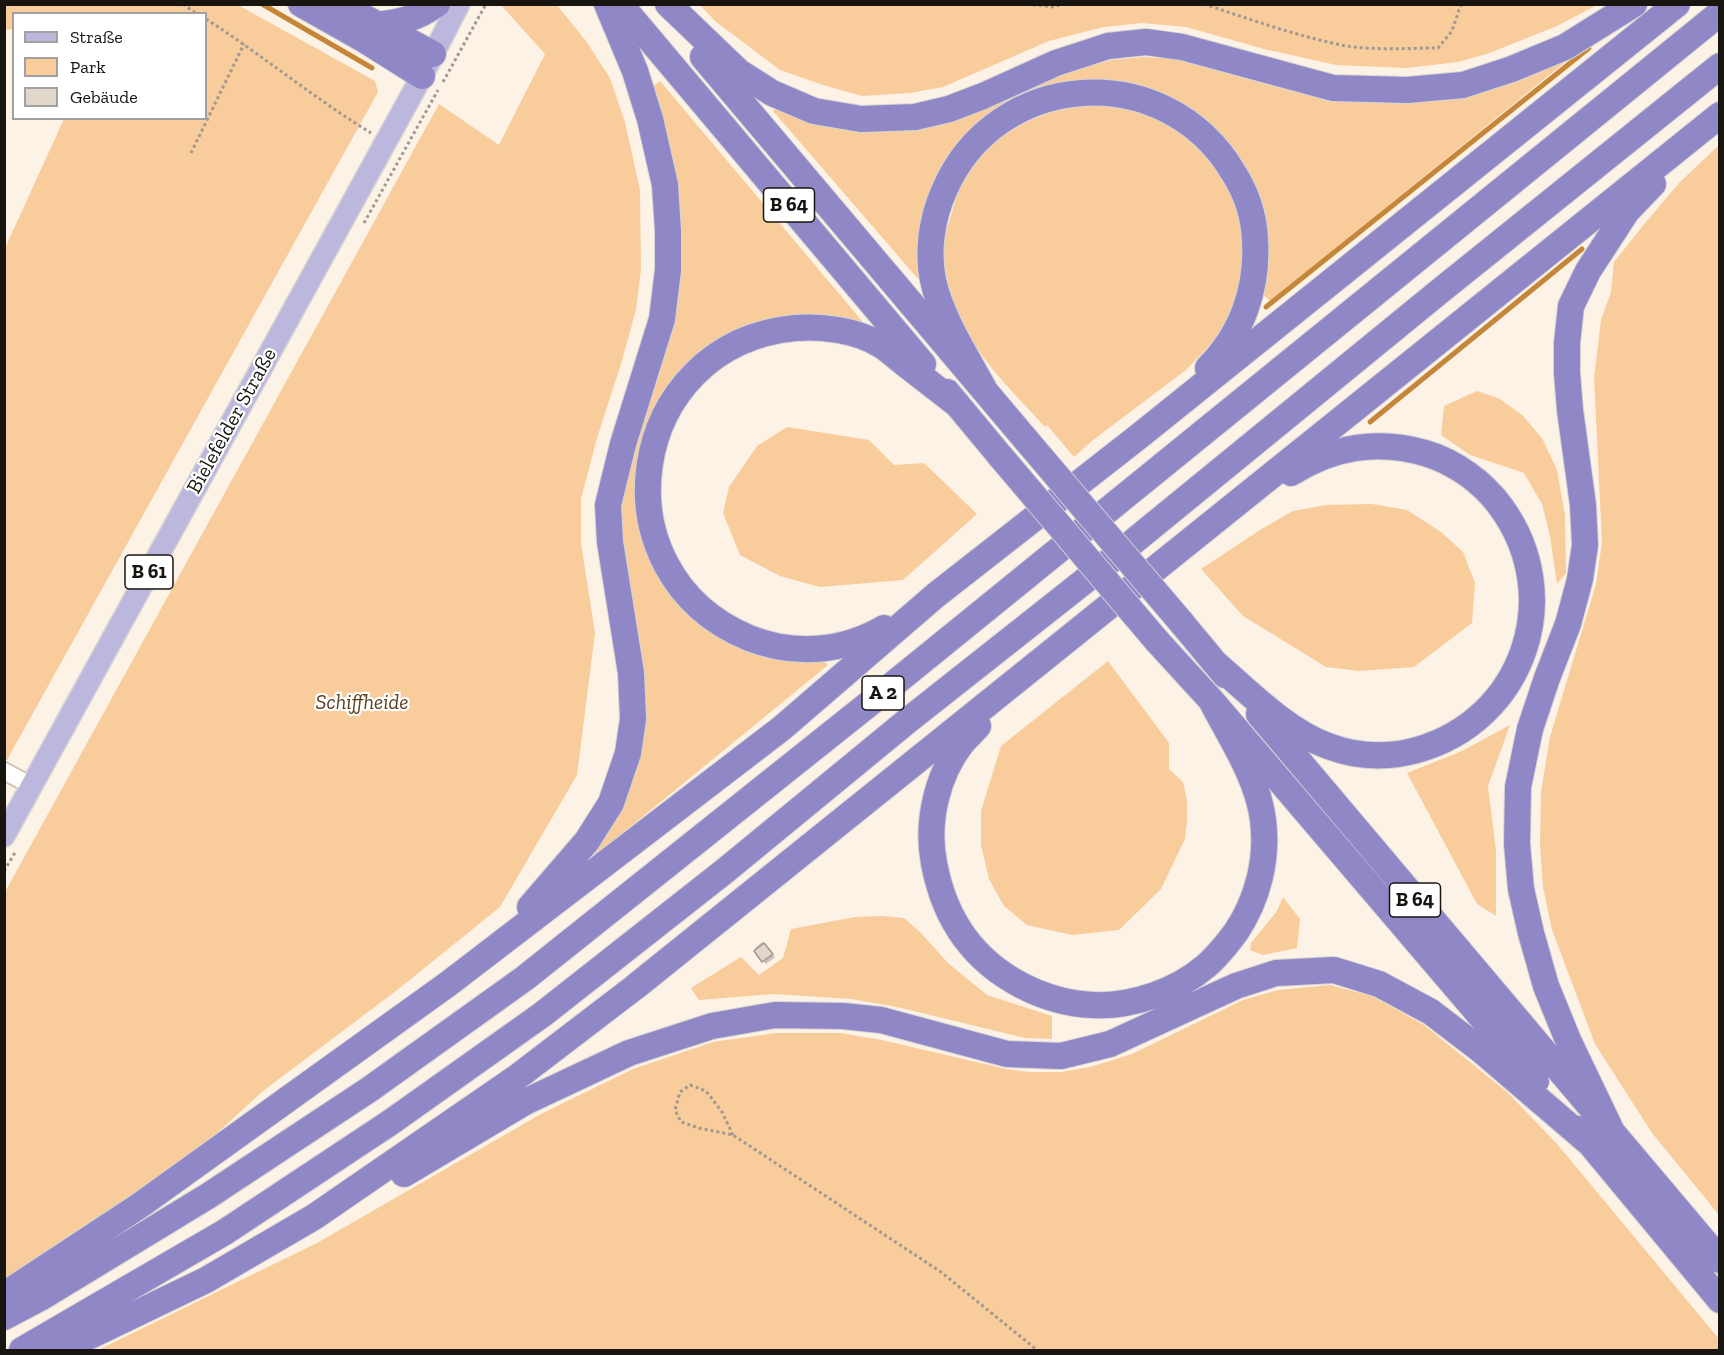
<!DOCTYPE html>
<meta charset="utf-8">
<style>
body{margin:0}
#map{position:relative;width:1724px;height:1355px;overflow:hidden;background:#fdf2e6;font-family:"Zilla Slab",serif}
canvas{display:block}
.frame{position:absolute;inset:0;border:6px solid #181410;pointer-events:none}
.legend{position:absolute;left:12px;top:12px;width:195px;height:108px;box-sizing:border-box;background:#fff;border:2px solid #a3a19f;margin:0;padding:8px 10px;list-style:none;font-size:18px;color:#181410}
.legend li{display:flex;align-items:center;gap:12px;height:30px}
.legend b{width:30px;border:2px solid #a3a19f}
</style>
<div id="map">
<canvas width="1724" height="1355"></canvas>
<div class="frame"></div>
<ul class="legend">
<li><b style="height:8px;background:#bcb7dd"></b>Straße</li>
<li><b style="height:16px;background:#f9cc9b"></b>Park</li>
<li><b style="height:16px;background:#e2d7cb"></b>Gebäude</li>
</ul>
</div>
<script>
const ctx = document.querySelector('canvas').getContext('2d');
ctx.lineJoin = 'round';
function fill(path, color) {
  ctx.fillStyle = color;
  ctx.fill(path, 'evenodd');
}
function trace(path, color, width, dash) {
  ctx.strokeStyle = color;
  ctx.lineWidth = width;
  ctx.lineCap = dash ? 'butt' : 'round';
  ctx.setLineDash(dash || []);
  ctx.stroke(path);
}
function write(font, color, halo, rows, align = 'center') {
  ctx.font = font + ' "Zilla Slab",serif';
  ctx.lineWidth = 4.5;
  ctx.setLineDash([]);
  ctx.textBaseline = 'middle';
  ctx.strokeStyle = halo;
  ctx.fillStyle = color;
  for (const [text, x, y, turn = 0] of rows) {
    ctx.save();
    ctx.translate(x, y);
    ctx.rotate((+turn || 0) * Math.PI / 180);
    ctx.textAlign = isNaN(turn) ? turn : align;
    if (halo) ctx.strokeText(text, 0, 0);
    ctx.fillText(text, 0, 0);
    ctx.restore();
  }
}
fill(new Path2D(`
 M 5,4 L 238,5 L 375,81 L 378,92 L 7,760 L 4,759 L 5,248 L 64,119 L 206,118 L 206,14 L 14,14 L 13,29 L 5,30 Z
 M 501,5 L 557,5 L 586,41 L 610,78 L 625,122 L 640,190 L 641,269 L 636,310 L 621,364 L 597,438 L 581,499 L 581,543 L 595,633 L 577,775 L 500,907 L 396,991 L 263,1091 L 215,1135 L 133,1194 L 5,1280 L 5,892 L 439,104 L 499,145 L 545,54 Z
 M 700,5 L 1597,5 L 1557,26 L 1487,54 L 1458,62 L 1406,68 L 1336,65 L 1264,49 L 1186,27 L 1142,23 L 1104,27 L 1049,41 L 943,87 L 910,93 L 862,96 L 823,85 L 780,70 L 715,21 Z
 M 1584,47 L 1270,301 L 1264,296 L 1268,251 L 1266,226 L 1241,162 L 1221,136 L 1194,114 L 1116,83 L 973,133 L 923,279 L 919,280 L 773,111 L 778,107 L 862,128 L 1111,60 L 1144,57 L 1180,59 L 1330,99 L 1406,102 Z
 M 660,81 L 862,321 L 862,323 C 809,309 756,314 711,347 C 699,356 687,365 676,376 C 645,412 631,466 638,512 C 640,521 643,530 645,539 C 647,546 648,554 651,561 C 654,569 660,577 665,584 C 669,590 673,597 678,603 C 699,628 746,655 779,660 C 794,662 809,662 824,661 L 828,665 L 586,863 L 584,860 L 636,759 L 621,577 L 619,506 L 633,448 L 659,376 L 673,321 L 652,87 Z
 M 1096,104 L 1116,107 L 1151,116 L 1182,132 L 1207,155 L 1227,183 L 1235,203 L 1239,218 L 1244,252 L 1241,285 L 1223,331 L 1186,370 L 1093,440 L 1074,457 L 1047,425 L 1045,427 C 1009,387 966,348 951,295 C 948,284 944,266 943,255 C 943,239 949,221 954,206 C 956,199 958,191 962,184 C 987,134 1041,108 1096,104 Z
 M 1719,145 L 1719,1215 L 1652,1133 L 1595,1044 L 1552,930 L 1543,887 L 1540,844 L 1541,792 L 1550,737 L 1596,584 L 1602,542 L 1594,378 L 1601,320 L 1611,292 L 1614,262 L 1646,222 L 1680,182 Z
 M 1477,391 L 1500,399 L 1522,415 L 1542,438 L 1557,470 L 1565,515 L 1566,573 L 1557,584 L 1550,536 L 1542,504 L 1524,473 L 1470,455 L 1441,435 L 1444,406 Z
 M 787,427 L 869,440 L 894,465 L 924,463 L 977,514 L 903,580 L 820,587 L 780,576 L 740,555 L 723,513 L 729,487 L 757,446 Z
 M 1372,504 L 1407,510 L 1441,532 L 1463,552 L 1475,583 L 1472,623 L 1414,667 L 1359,671 L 1326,667 L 1243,616 L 1201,569 L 1260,530 L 1293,511 L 1326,505 Z
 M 1108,661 L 1169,743 L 1169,769 L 1183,782 L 1187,800 L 1187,822 L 1185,839 L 1161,889 L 1119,930 L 1072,935 L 1027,925 L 1004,906 L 989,879 L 981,845 L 981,811 L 1001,746 Z
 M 1510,725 L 1488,786 L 1496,850 L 1496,916 L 1477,904 L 1407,773 L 1462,751 Z
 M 1283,897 L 1300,919 L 1297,948 L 1263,955 L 1250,950 L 1251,943 L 1277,911 Z
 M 882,916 L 904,918 L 920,932 L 948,963 L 987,995 L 1052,1016 L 1052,1039 L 1025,1038 L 897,1007 L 851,999 L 774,994 L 699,1000 L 691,988 L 741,957 L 759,975 L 783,958 L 791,929 L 855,917 Z
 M 1330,985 L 1372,996 L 1424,1025 L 1507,1092 L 1558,1145 L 1719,1339 L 1719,1350 L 98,1350 L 317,1243 L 541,1114 L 633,1069 L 713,1042 L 776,1033 L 840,1033 L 882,1040 L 1006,1069 L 1029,1072 L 1061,1072 L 1090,1067 L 1132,1054 L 1243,1000 L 1278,990 Z`), '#f9cc9b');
fill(new Path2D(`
 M 762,942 L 775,957 L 766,964 L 754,949 Z`), '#0003');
trace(new Path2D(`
 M 262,4 L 372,68
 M 1266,307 L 1589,48
 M 1370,422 L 1582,249`), '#c58639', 5);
const building = new Path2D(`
 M 764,943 L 773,954 L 762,962 L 754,951 Z`);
fill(building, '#e2d7cb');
trace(building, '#a0968b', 1.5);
const minor = new Path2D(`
 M 4,771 L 32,786`);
const major = new Path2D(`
 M 4,836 L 422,76 L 459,4`);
const highway = new Path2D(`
 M 301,4 L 363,39 L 422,76
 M 339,4 L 433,54
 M 620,4 L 923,364
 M 668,4 L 739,72 L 772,93 L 814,111 L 861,119 L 915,117 L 949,109 L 983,96 L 1056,63 L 1108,46 L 1146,42 L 1182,47 L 1333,88 L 1407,90 L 1463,85 L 1512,69 L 1565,47 L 1634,4
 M 376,25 C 401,22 416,19 437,4
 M 703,57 L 1027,441
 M 985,391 C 967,357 941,318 933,280 C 927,251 932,218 944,191 C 996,69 1165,58 1233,172 C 1246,192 1254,216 1255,240 C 1258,288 1242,334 1208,368
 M 947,392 L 1001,457
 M 1181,622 L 1225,675
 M 884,628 C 843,652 794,656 749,638 C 592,573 626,344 795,328 C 822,326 855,330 879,344 C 888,349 896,357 904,363 C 922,377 940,391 958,405
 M 1157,641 L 1211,700 L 1536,1081
 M 1216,664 C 1249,692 1286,731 1328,746 C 1357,757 1388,758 1417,750 C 1524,720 1566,596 1501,507 C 1483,482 1455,462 1425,453 C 1376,439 1333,447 1291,473
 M 1259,714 L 1720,1260
 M 978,726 C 973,732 967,737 962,743 C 937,775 926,822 934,863 C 939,890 948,915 965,938 C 994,977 1044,1003 1093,1005 C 1132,1007 1177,991 1206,966 C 1218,956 1227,944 1236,932 C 1258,899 1268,859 1263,820 C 1258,778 1230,737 1211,700
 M 530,907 L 587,841 L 611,803 L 628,753 L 633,719 L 631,673 L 610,542 L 608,505 L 623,444 L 662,319 L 668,270 L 668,231 L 665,185 L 650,119 L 635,71 L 607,4
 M 1578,1129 L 1720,1300
 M 1614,1136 L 1568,1040 L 1546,986 L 1531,933 L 1521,889 L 1517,844 L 1518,787 L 1530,729 L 1547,678 L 1568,624 L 1580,579 L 1585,545 L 1583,505 L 1570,410 L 1567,373 L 1567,343 L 1571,306 L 1588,271 L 1627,211 L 1653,184
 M 404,1174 L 525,1102 L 629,1053 L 712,1026 L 775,1015 L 843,1016 L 881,1020 L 1007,1054 L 1061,1056 L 1110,1044 L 1236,986 L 1276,973 L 1334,970 L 1379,984 L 1431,1012 L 1482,1051 L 1587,1141
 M 4,1295 L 139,1206 L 448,984 L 782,728 L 936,595 L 1138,437 L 1677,4
 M 4,1317 L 42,1297 L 208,1196 L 370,1089 L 525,978 L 880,695 L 1720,13
 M 22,1350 L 225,1232 L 391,1122 L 543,1014 L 726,870 L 906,722 L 1106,564 L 1440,291 L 1720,66
 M 55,1350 L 92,1335 L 206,1280 L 314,1217 L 516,1078 L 635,987 L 1720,115`);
trace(minor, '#d0c5ba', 20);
trace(major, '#d5d5d4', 24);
trace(highway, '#d5d5d4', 28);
trace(new Path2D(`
 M 183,4 L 197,14
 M 1027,4 L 1054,7 L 1062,4
 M 1204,4 C 1249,19 1294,35 1341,45 C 1373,51 1407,48 1438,48 L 1452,31 L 1459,10 L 1462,4
 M 206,19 C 262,55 314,98 371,133
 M 443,82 L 486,4
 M 191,153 L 244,44
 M 364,223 L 438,90
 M 4,871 L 16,851
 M 733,1135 L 722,1112 L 706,1091 L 690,1085 L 680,1092 L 675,1110 L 681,1122 L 699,1128 L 733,1135 L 941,1272 L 1037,1350`), '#a19990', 3, [3, 3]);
trace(minor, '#fff', 16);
trace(major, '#bcb7dd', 21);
trace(highway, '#9087c6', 26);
const highwayBridge = new Path2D(`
 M 1027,441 L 1181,622
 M 1001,457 L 1157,641`);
trace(highwayBridge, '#d5d5d4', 28, []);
trace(highwayBridge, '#9087c6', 26);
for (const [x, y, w] of [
 [789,205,51],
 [149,572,48],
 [883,693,42],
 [1415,900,51]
]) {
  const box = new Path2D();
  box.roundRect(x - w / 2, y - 17, w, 34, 4.5);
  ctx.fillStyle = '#fff';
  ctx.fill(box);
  trace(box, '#181410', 1.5);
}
write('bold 20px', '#181410', null, [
 ["B 64",789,205],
 ["B 61",149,572],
 ["A 2",883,693],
 ["B 64",1415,900]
]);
write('21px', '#181410', '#fff', [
 ["Bielefelder Straße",232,421,-61]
]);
write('italic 21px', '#5b4020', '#fff', [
 ["Schiffheide",362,703]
]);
</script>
